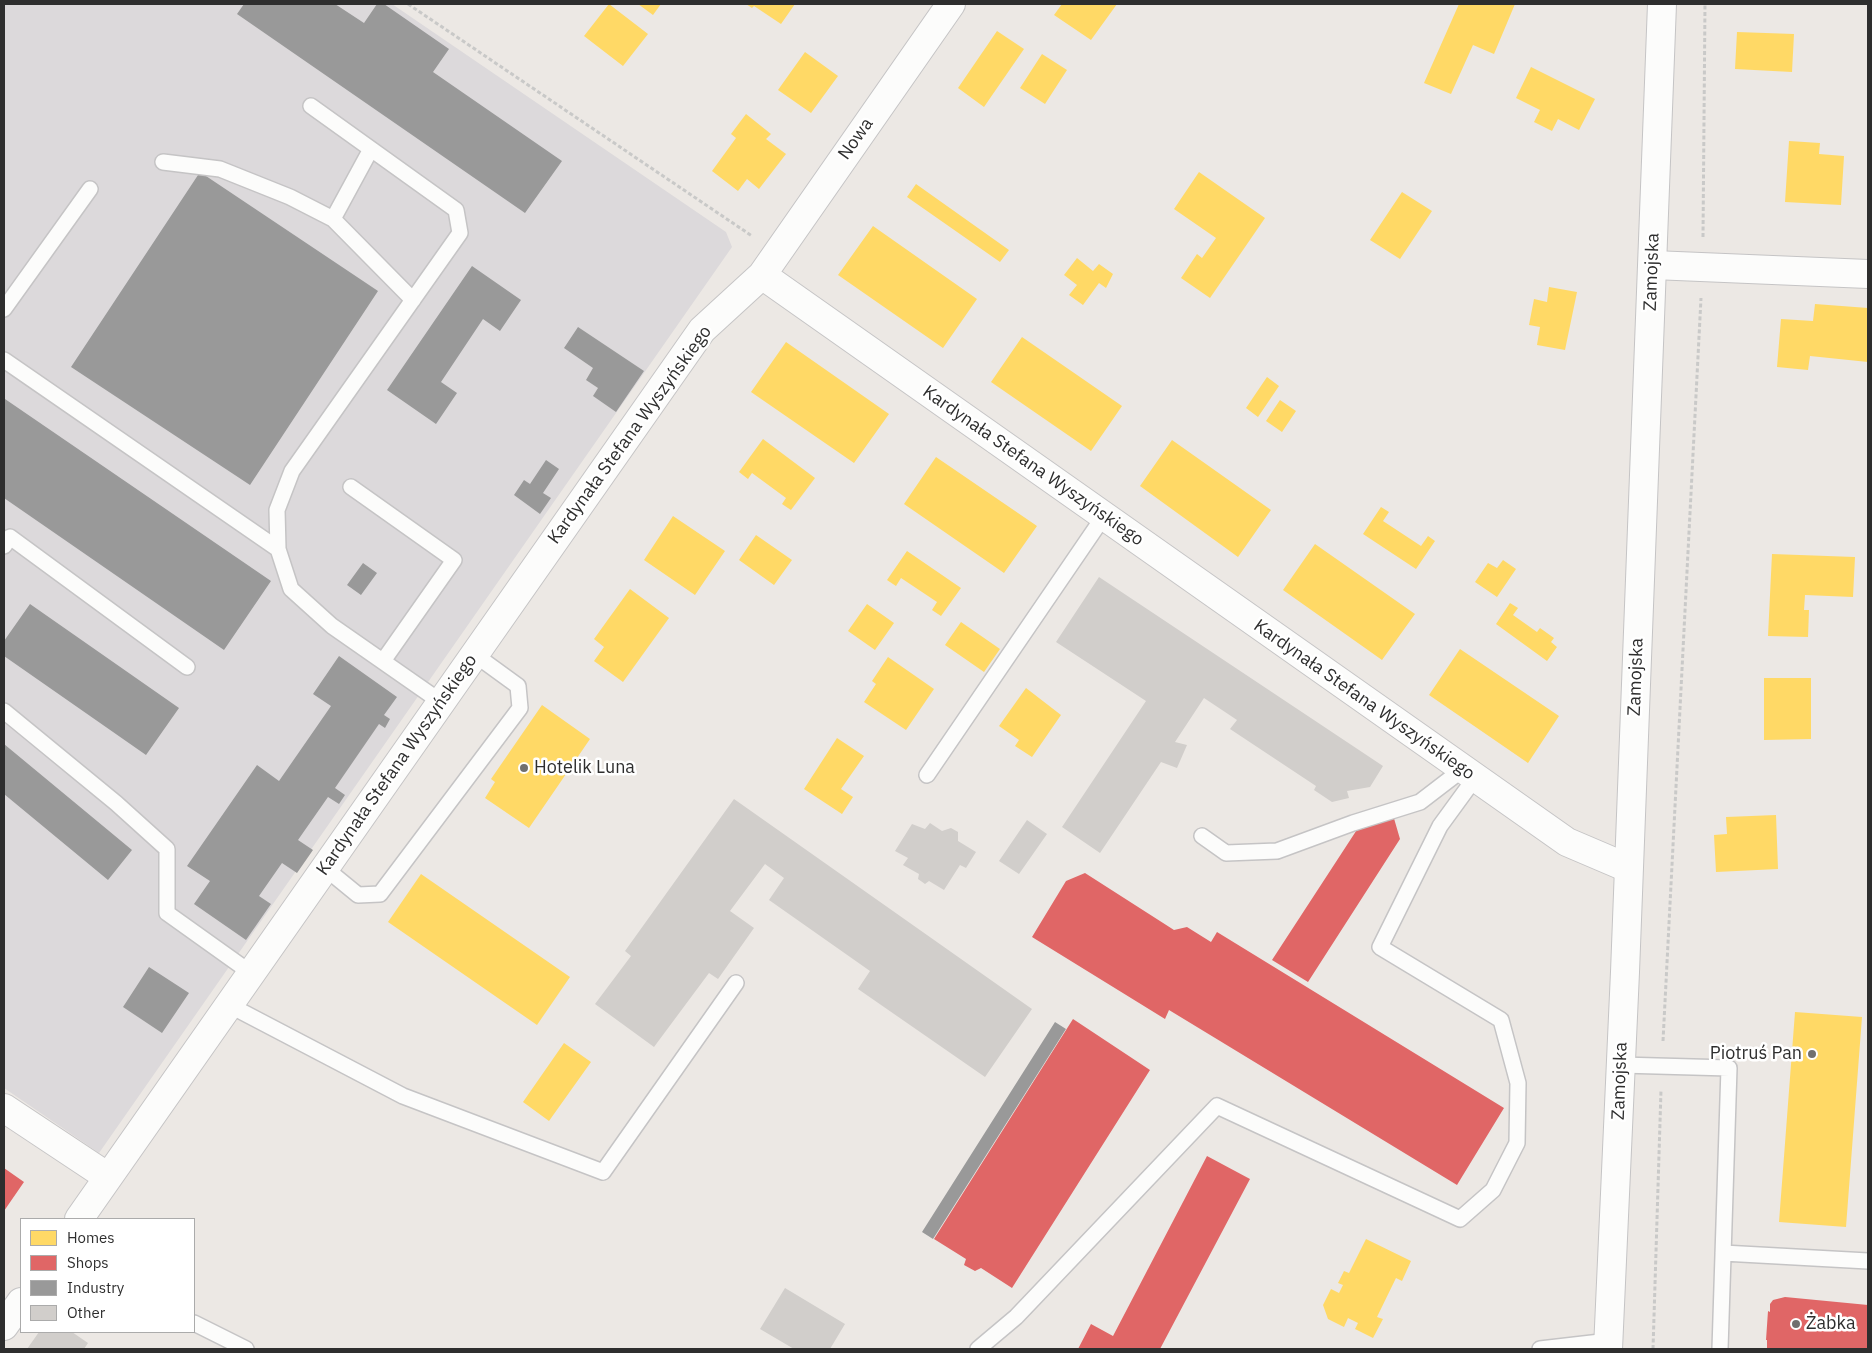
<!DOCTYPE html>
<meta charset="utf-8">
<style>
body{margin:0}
#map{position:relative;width:1872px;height:1353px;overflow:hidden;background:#ece8e4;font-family:"IBM Plex Sans",sans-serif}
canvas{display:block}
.frame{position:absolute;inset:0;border:5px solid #2e2e2e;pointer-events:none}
.legend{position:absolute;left:20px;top:1218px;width:175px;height:115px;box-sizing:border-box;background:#fff;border:1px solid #ababab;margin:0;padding:6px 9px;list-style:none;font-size:15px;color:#2e2e2e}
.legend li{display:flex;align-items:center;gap:10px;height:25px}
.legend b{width:25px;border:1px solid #ababab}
</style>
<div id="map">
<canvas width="1872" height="1353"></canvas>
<div class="frame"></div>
<ul class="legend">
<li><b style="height:14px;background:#ffd966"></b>Homes</li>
<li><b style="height:14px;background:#e06666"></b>Shops</li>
<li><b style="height:14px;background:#999"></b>Industry</li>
<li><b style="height:14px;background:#d1cecb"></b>Other</li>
</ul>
</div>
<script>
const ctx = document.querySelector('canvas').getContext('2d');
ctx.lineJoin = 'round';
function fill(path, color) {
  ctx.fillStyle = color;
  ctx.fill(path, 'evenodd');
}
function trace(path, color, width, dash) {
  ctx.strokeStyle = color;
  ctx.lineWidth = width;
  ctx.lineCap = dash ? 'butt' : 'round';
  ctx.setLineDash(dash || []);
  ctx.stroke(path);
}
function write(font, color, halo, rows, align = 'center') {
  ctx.font = font + ' "IBM Plex Sans",sans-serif';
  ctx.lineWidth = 5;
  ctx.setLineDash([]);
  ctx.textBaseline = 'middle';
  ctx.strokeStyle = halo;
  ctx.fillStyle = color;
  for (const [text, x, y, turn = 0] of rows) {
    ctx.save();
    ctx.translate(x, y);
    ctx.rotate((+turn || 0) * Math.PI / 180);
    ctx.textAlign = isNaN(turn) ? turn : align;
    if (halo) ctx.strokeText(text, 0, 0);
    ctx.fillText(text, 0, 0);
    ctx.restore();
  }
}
fill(new Path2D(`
 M 4,4 L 392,4 L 726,232 L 732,247 L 99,1153 L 4,1088 Z`), '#dcd9db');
fill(new Path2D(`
 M 609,4 L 648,34 L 623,66 L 584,36 Z
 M 638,4 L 661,4 L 653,15 Z
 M 746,4 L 795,4 L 781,24 L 754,6 L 752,8 Z
 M 1062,4 L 1117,4 L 1091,40 L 1054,15 Z
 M 1459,4 L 1515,4 L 1494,54 L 1473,45 L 1451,94 L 1424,83 Z
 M 997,31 L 1024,49 L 984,107 L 958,88 Z
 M 1737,32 L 1794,34 L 1792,72 L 1735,69 Z
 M 805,52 L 838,76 L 811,113 L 778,90 Z
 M 1042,54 L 1067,70 L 1045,104 L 1020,88 Z
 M 1531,67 L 1595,99 L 1579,130 L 1558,119 L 1552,131 L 1534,122 L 1540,110 L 1516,98 Z
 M 746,114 L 771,134 L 766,139 L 786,154 L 759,189 L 747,179 L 738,191 L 712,171 L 736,138 L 731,134 Z
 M 1789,141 L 1820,143 L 1819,154 L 1844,156 L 1841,205 L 1785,202 Z
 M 1199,172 L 1265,218 L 1210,298 L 1181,278 L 1197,254 L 1202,258 L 1216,238 L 1174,209 Z
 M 916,184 L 1009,250 L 1000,262 L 907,197 Z
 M 1402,192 L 1432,211 L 1400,259 L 1370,240 Z
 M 873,226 L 977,299 L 943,348 L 838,275 Z
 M 1077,258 L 1093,271 L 1099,264 L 1113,274 L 1106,288 L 1099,283 L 1083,305 L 1069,295 L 1077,285 L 1064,275 Z
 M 1549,287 L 1577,292 L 1565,350 L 1537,345 L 1540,327 L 1529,325 L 1534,299 L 1547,302 Z
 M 1815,304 L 1868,308 L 1868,362 L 1810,356 L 1808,370 L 1777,367 L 1781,319 L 1813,321 Z
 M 1022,337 L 1122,406 L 1091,451 L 991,382 Z
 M 786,342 L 889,414 L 854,463 L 751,392 Z
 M 1267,377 L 1279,386 L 1258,417 L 1246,408 Z
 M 1280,400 L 1296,411 L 1282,432 L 1266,421 Z
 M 763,439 L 815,478 L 791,510 L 782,504 L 786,498 L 752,473 L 748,479 L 739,472 Z
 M 1172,440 L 1271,510 L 1238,557 L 1140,486 Z
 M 936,457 L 1037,526 L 1004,573 L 904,504 Z
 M 1381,507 L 1389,512 L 1383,521 L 1421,546 L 1428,536 L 1435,541 L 1416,569 L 1363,534 Z
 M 673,516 L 725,551 L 695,595 L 644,560 Z
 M 756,535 L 792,560 L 774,585 L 739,560 Z
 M 1315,544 L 1415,614 L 1382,660 L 1283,590 Z
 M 907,551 L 961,588 L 941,616 L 932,610 L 937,602 L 901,578 L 896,586 L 887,580 Z
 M 1772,554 L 1855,557 L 1853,597 L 1805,595 L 1804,610 L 1809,610 L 1808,637 L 1768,636 Z
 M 1503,560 L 1516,569 L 1497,597 L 1475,582 L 1488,563 L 1497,568 Z
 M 630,589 L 669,618 L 623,682 L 594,661 L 604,647 L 594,639 Z
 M 1510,603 L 1518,608 L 1513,615 L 1537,632 L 1540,628 L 1554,638 L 1551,642 L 1557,647 L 1547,661 L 1496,624 Z
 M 867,604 L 894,623 L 875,650 L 848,631 Z
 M 961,622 L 1000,649 L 984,672 L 945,645 Z
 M 1460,649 L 1559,716 L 1528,763 L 1429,695 Z
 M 888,657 L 934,689 L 906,730 L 864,702 L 876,684 L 872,681 Z
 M 1764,678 L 1811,678 L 1811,739 L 1764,740 Z
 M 1026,688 L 1061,715 L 1032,757 L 1015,746 L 1019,740 L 999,726 Z
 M 542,705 L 590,739 L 529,828 L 485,798 L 495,782 L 491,779 Z
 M 837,738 L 864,756 L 841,789 L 853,797 L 842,814 L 804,789 Z
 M 1776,815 L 1778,869 L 1716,872 L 1714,835 L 1727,834 L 1726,817 Z
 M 421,874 L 570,977 L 537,1025 L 388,922 Z
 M 1795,1012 L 1862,1017 L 1846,1227 L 1779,1222 Z
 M 564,1043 L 591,1062 L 549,1121 L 523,1102 Z
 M 1366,1239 L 1411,1261 L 1402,1281 L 1396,1278 L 1377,1317 L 1383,1319 L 1373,1338 L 1355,1329 L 1358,1323 L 1348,1318 L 1344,1327 L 1328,1319 L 1323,1305 L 1331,1289 L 1339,1293 L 1343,1285 L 1338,1283 L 1344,1271 L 1349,1273 Z`), '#ffd966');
fill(new Path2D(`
 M 1393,815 L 1400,839 L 1308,982 L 1272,960 L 1360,825 Z
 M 1085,873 L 1174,930 L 1187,927 L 1211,942 L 1217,932 L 1504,1108 L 1457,1185 L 1169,1010 L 1165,1019 L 1032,937 L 1066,881 Z
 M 1073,1019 L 1150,1070 L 1012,1288 L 981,1268 L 975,1271 L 964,1265 L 966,1259 L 934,1239 Z
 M 1207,1156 L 1250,1179 L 1160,1349 L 1078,1349 L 1091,1324 L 1113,1336 Z
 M 4,1168 L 24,1182 L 4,1211 Z
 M 1785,1297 L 1868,1305 L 1868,1349 L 1767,1349 L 1767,1340 L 1766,1340 L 1768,1311 L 1770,1312 L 1770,1304 L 1773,1300 Z`), '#e06666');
fill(new Path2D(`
 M 244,4 L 335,4 L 364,23 L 377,4 L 384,4 L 449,49 L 433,72 L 562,161 L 525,213 L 237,14 Z
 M 200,172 L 378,291 L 250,485 L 71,367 Z
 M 472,266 L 521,300 L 500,331 L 483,319 L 441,382 L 457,393 L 436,424 L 387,390 Z
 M 578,327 L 644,371 L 616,412 L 593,396 L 598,388 L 586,380 L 593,368 L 564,348 Z
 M 5,399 L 271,581 L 224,650 L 4,498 Z
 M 546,460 L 559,469 L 543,493 L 551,498 L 540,514 L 514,495 L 524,480 L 530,484 Z
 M 363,563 L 377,573 L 361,595 L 347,585 Z
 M 30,604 L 179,708 L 146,755 L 4,656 L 4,641 Z
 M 339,656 L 397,697 L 384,715 L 390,719 L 385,728 L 379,724 L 335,788 L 345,795 L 339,804 L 328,797 L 298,840 L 313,850 L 297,873 L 282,863 L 259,896 L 271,904 L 246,940 L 194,904 L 210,881 L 187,866 L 257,765 L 279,781 L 331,706 L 313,694 Z
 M 4,744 L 132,850 L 108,880 L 4,794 Z
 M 149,967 L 189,993 L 162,1033 L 123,1007 Z
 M 1055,1022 L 1066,1029 L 933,1239 L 922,1232 Z`), '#999');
fill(new Path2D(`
 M 1099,577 L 1383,766 L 1370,787 L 1347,791 L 1349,798 L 1332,802 L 1314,790 L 1316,786 L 1230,729 L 1237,720 L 1204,698 L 1175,742 L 1187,745 L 1177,768 L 1161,762 L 1100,853 L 1062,827 L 1146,701 L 1056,642 Z
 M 734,799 L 1032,1009 L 985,1077 L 858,989 L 870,971 L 769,900 L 784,878 L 765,864 L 730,911 L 754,928 L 718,979 L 709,973 L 654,1047 L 595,1004 L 631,956 L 625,951 Z
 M 1027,820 L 1047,834 L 1019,874 L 999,861 Z
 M 930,823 L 942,831 L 951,828 L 958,832 L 958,841 L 976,852 L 966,868 L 960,865 L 944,890 L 929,881 L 925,884 L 918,879 L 919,874 L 903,865 L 908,858 L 895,851 L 912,824 L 925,829 Z
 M 785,1288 L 845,1324 L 830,1349 L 794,1349 L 760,1329 Z
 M 39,1332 L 72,1332 L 88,1343 L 84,1349 L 27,1349 Z`), '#d1cecb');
const service = new Path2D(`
 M 311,106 L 456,210 L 460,233 L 292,471 L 277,510 L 278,549 L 291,589 L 332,626 L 441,702
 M 371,149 L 333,219 L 413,300
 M 163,162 L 220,169 L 290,197 L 333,219
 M 4,309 L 90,189
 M 4,360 L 278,549
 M 351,487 L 454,560 L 383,661
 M 4,546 L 10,537 L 187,667
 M 4,711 L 116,803 L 167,849 L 167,913 L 251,973
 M 927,775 L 1104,516
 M 1202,836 L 1226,853 L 1277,851 L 1353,823 L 1420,802 L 1463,769
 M 325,868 L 358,895 L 380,894 L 520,708 L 518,686 L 474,654
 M 229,1005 L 403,1096 L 603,1172 L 736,983
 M 1621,1065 L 1729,1068 L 1720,1349
 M 1723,1253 L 1868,1261
 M 194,1323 L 246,1349
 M 978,1349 L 1016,1317 L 1217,1106 L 1460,1219 L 1493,1190 L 1517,1143 L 1518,1083 L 1501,1020 L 1380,947 L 1440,826 L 1475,778
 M 1540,1349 L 1609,1341`);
const minor = new Path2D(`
 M 1653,265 L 1868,274
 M 762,275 L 951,4
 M 4,1108 L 108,1177
 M 79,1219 L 702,330 L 762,275 L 1567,842 L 1628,868
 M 4,1326 L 21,1302`);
const tertiary = new Path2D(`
 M 1608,1349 L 1625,972 L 1662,4`);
trace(service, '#c5c4c5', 18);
trace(minor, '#c5c4c5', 30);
trace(tertiary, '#c5c4c5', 30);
trace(new Path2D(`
 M 408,4 L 752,236
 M 1703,237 L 1705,4
 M 1663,1041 L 1701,298
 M 1653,1349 L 1661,1090`), '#c9c9c8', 3, [4, 2.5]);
trace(service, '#fcfcfb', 15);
trace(minor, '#fcfcfb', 28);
trace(tertiary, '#fcfcfb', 28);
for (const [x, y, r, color] of [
 [524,768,5,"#706f6e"],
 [1812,1054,5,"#706f6e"],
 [1796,1324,5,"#706f6e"]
]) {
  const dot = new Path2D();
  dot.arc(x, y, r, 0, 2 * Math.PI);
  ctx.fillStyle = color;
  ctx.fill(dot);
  trace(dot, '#fff', 2);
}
write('18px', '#2e2e2e', '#fff', [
 ["Nowa",856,139,-55],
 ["Zamojska",1652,272,-88],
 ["Kardynała Stefana Wyszyńskiego",630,435,-54],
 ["Kardynała Stefana Wyszyńskiego",1033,466,35],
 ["Zamojska",1636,677,-88],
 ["Kardynała Stefana Wyszyńskiego",1364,700,35],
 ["Kardynała Stefana Wyszyńskiego",397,765,-55],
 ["Zamojska",1620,1081,-88]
]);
write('18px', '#2e2e2e', '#fff', [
 ["Hotelik Luna",534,768],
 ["Piotruś Pan",1802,1054,"right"],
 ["Żabka",1806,1324]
], 'left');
</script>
